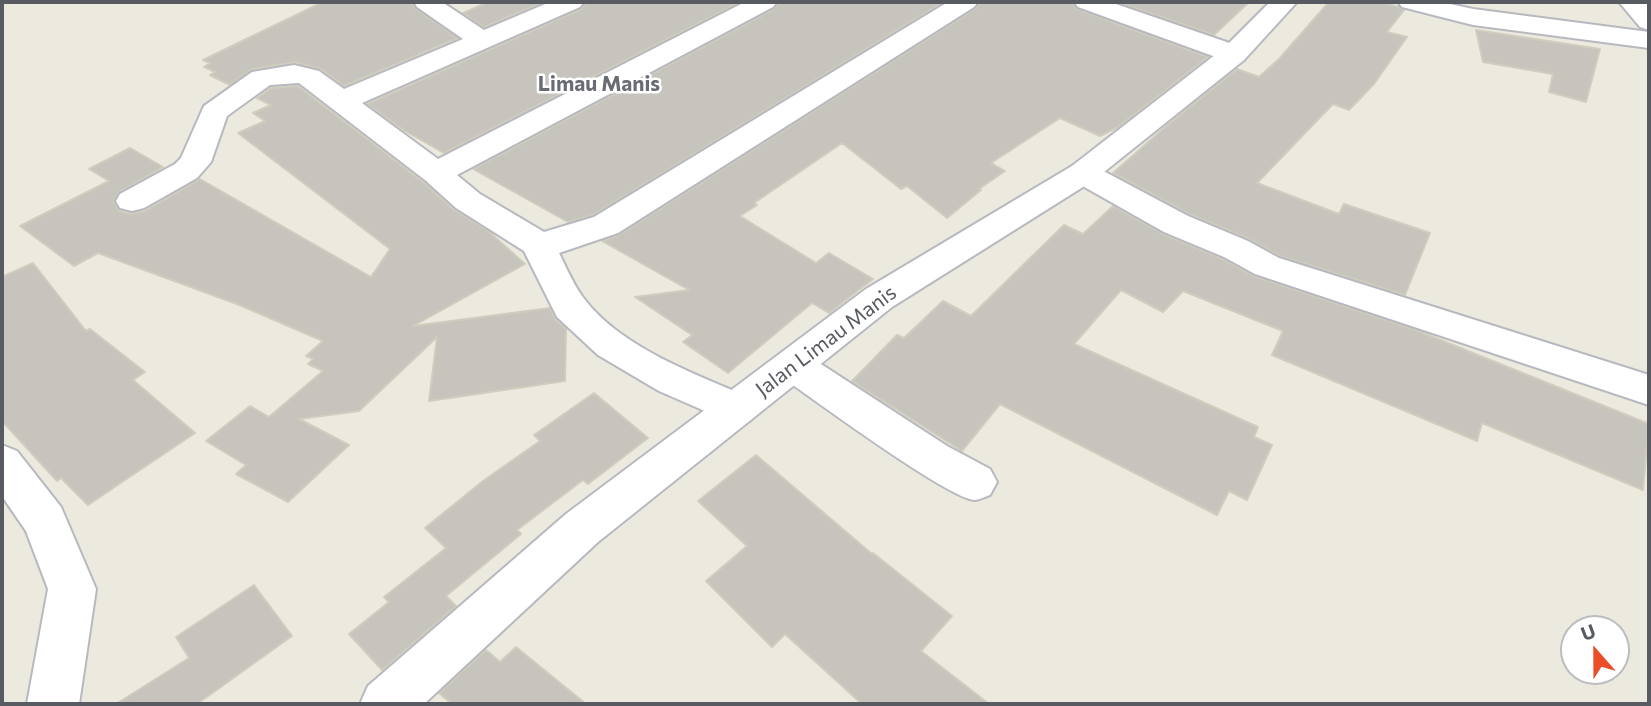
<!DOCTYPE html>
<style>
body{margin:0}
#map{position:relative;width:1651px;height:706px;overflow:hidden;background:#eceadf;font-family:Commissioner,sans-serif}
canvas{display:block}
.frame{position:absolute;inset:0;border:4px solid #585b61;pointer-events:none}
.north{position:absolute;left:1560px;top:615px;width:70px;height:70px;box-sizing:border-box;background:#fff;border:2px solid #bcbdc0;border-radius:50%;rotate:339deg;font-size:19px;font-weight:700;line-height:28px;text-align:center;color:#585b61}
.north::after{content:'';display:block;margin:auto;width:24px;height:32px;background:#ea4d27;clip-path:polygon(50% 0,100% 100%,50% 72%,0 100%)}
</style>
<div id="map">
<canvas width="1651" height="706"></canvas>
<div class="frame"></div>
<div class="north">U</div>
</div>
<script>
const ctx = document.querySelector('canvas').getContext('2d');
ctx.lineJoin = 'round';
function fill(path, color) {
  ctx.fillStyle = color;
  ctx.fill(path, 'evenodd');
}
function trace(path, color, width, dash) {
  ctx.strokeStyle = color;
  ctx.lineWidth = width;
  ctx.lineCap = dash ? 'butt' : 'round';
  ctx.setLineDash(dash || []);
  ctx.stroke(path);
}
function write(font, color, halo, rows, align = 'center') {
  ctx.font = font + ' Commissioner,sans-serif';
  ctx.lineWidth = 5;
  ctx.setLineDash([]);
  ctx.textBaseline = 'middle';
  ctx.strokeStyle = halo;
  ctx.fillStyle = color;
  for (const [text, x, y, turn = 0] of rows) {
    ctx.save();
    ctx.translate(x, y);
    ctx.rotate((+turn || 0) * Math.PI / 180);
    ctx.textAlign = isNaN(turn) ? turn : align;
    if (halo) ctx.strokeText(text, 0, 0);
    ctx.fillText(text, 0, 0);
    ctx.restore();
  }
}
const building = new Path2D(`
 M 323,2 L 410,2 L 416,9 L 458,38 L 344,86 L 321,69 L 295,62 L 252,69 L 230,85 L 210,75 L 215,72 L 204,67 L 210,63 L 203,60 Z
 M 489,2 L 544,2 L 484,27 L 463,13 Z
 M 587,2 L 740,2 L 444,153 L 405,131 L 367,104 L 581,9 Z
 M 780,2 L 943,2 L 593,215 L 568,222 L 473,169 L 774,9 Z
 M 981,2 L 1071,2 L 1077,9 L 1208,57 L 1118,127 L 1100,136 L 1060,118 L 991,163 L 1005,171 L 979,189 L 981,190 L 947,218 L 907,186 L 901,189 L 842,143 L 754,203 L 757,205 L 740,216 L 816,263 L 829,253 L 873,279 L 829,313 L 812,303 L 728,373 L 683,342 L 692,335 L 635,297 L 689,290 L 602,241 L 619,235 L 975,9 Z
 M 1117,2 L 1249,2 L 1214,35 Z
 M 1329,2 L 1379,2 L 1399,7 L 1404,10 L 1387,32 L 1407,37 L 1374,84 L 1349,110 L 1333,104 L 1257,183 L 1339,214 L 1344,204 L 1430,233 L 1405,295 L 1280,256 L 1249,239 L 1189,214 L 1113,173 L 1171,122 L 1237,69 L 1259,77 L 1279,59 Z
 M 1476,30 L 1600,49 L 1586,102 L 1549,92 L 1553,74 L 1483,62 Z
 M 298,86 L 423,182 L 454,210 L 487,230 L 525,264 L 413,326 L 550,308 L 555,319 L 566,329 L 565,381 L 429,401 L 437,337 L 359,411 L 299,419 L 349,445 L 288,502 L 236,474 L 246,465 L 206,441 L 250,406 L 269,417 L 323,371 L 308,364 L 313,359 L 306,356 L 323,341 L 237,304 L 98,253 L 74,266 L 20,226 L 109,181 L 89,169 L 130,148 L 163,167 L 119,192 L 114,202 L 119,211 L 131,214 L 145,211 L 200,179 L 371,277 L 390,249 L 238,133 L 265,121 L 253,113 L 271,105 L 257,98 L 271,88 Z
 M 1113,206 L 1163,234 L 1223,259 L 1254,276 L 1416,330 L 1649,424 L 1643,490 L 1482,423 L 1477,441 L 1272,355 L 1283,331 L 1183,291 L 1163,312 L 1121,290 L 1074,344 L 1258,427 L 1254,437 L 1272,445 L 1247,500 L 1229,491 L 1217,515 L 1000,404 L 962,451 L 852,381 L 897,335 L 904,338 L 943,301 L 971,316 L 1064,225 L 1083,234 Z
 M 33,263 L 86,331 L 90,329 L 145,372 L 133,380 L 195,433 L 88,505 L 61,478 L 57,481 L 2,421 L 2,277 Z
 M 594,393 L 648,438 L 588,484 L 583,480 L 517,530 L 521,534 L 446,596 L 456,606 L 382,670 L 349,634 L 389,602 L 384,597 L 446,548 L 425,528 L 483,481 L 540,441 L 534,435 Z
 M 756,455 L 872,554 L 873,553 L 952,616 L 921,651 L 989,704 L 862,704 L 785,634 L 772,647 L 706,581 L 747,546 L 698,501 Z
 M 254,585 L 292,636 L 197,704 L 116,704 L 189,658 L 176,637 Z
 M 516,647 L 586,704 L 452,704 L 439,693 L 486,650 L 500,662 Z`);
fill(building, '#c6c4bc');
trace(building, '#d0cdbe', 2);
const minor = new Path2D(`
 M 414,2 L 442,2 L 484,30 L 550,2 L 584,2 L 580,7 L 362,103 L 438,159 L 745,2 L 777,2 L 773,7 L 457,175 L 480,194 L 544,232 L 594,217 L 948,2 L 978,2 L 974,7 L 618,233 L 559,253 C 567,269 574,286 585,300 C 622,348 697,375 751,398 L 757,409 L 751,420 L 737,425 L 659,391 L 598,355 L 557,317 L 524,251 L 456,208 L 425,180 L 299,83 L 270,85 L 227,116 L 211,162 L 197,178 L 144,208 L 132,211 L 120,208 L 116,201 L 120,194 L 175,164 L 181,158 L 204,106 L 252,72 L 294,65 L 319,71 L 344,89 L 463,39 L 417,7 Z
 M 1074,2 L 1110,2 L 1244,48 L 1248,54 L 1244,60 L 1234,62 L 1224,60 L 1078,7 Z
 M 1398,2 L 1441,2 L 1473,9 L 1649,32 L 1649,48 L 1473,25 L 1402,7 Z
 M 1619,2 L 1645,2 L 1649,7 L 1649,30 L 1640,27 Z
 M 1083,163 L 1094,166 L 1188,216 L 1248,241 L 1279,258 L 1649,375 L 1649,405 L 1255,274 L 1224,257 L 1164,232 L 1072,180 L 1067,173 L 1072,166 Z
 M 793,350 L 807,355 L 947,446 L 990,469 L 997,482 L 990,495 C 986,496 979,500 975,500 C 950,500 809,396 779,375 L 774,365 L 779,355 Z
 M 2,445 L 17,451 L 61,507 L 96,589 L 79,704 L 27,704 L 48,589 L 26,531 L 2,496 Z`);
const tertiary = new Path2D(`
 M 1270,2 L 1297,2 L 1244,60 L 1094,180 L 892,307 L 598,542 L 424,704 L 360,704 L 368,686 L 566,514 L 866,289 L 1072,166 L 1224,48 Z`);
trace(minor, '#b7b9bf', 4);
trace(tertiary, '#b7b9bf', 4);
fill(minor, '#fff');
fill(tertiary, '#fff');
write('bold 21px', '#696d73', '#fff', [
 ["Limau Manis",599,84]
]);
write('21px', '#585b61', '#fff', [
 ["Jalan Limau Manis",826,341,-37]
]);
</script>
